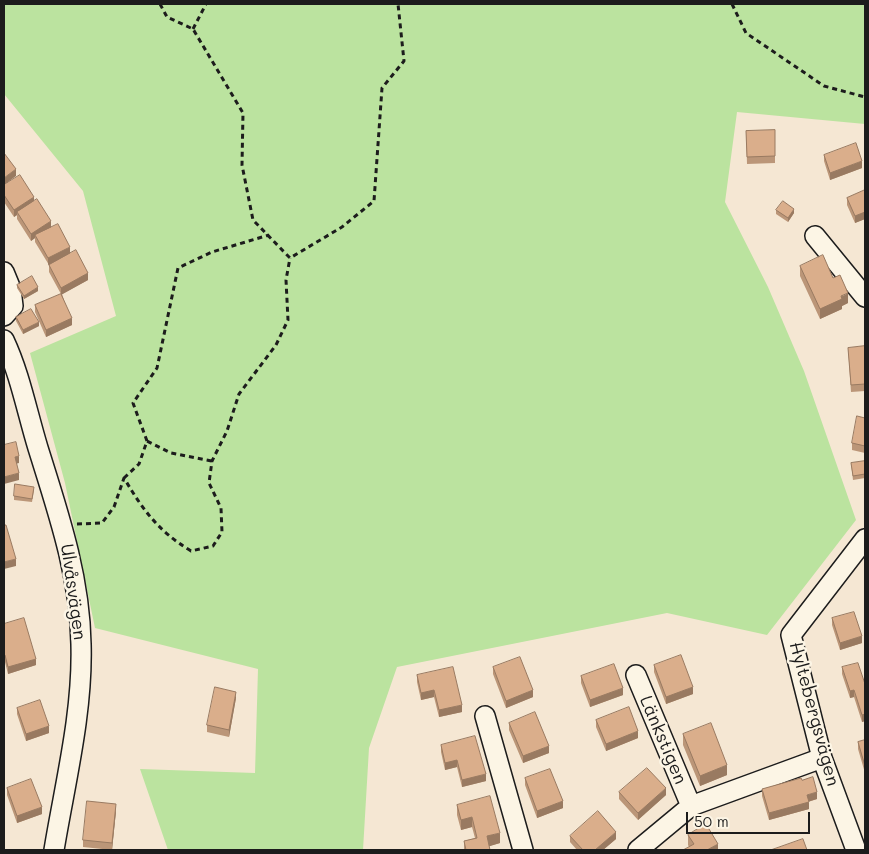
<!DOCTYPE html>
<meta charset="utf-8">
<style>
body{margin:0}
#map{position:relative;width:869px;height:854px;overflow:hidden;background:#f5e7d3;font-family:Mali,sans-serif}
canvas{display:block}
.frame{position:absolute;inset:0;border:5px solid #1c1c1c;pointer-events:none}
.scale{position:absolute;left:686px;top:812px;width:124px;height:22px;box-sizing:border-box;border:2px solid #1c1c1c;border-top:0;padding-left:6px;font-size:15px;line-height:18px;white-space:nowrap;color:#1c1c1c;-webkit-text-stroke:4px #fcf5e5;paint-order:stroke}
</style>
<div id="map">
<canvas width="869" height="854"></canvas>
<div class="frame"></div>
<div class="scale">50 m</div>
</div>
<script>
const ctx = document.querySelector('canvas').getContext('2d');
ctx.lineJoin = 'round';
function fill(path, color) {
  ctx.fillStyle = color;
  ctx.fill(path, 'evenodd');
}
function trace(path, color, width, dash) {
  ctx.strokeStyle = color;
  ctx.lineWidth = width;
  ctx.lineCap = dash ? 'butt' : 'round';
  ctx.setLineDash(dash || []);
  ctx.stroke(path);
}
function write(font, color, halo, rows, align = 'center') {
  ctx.font = font + ' Mali,sans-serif';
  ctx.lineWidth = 5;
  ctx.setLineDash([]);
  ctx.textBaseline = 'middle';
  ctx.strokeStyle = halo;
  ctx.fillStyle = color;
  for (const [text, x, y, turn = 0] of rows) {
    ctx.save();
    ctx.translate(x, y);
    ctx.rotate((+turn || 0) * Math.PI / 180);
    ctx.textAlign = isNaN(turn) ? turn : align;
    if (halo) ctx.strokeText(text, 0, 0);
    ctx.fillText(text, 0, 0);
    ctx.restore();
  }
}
fill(new Path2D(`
 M 4,4 L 865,4 L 865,124 L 737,112 L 725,202 L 768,287 L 804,371 L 856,520 L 767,635 L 667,613 L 397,667 L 369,748 L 363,850 L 168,850 L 140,769 L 255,773 L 258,669 L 95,628 L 65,483 L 30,353 L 116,316 L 83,191 L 4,94 Z`), '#bbe39f');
const minor = new Path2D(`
 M 815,236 L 865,297
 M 4,272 L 11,289 L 13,306 L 4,316
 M 4,340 C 20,374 27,412 38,448 C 58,512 80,576 81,644 C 83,713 65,783 54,850
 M 636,675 L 691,806
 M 485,716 L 523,850
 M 638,850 L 691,806 L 822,758
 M 856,850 L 822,758 L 791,635 L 865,539`);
trace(minor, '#1c1c1c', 22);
trace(new Path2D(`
 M 160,4 L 167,17 L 193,29 L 243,113 L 242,165 L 253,220 L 290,258 L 342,227 L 374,201 L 382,88 L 404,61 L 398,4
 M 732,4 L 746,33 L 824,86 L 865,97
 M 193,29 L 206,4
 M 147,441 L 133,403 L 157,368 L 178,268 L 212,252 L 269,235
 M 124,478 L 139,464 L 147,441 L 171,453 L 212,461
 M 77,524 L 102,523 L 114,507 L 124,478 C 143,510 158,531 191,551 L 213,546 L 222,532 L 221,508 L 209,483 L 212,461 L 227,431 L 239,394 L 276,345 L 288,320 L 286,280 L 290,258`), '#1c1c1c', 3, [5, 4]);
trace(minor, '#fcf5e5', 19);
fill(new Path2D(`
 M 775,130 L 775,163 L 747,164 L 746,131 Z
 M 824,155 L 862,168 L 830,180 L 824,161 Z
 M 4,185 L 34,201 L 51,228 L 70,253 L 88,280 L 62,294 L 72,325 L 46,337 L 35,312 L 35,305 L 61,294 L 49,272 L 49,265 L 35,242 L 35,238 L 31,241 L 17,219 L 17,215 L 14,217 L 4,202 Z
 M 865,190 L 865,219 L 855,223 L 847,205 L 847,198 Z
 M 776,210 L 794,213 L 788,222 L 776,214 Z
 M 800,266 L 833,278 L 848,303 L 842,306 L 842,309 L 820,319 L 800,276 Z
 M 17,285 L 38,291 L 24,299 L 17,288 Z
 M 16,317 L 39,326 L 23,334 L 16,321 Z
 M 865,346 L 865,391 L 851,392 L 848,348 Z
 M 865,418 L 865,453 L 852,450 L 852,443 Z
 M 865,461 L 865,478 L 853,480 L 851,463 Z
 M 34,490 L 32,502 L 14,500 L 14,496 Z
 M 832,618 L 862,643 L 840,650 L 832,625 Z
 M 4,624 L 36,665 L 8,674 L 5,662 Z
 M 654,665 L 693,694 L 666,704 L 654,672 Z
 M 493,667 L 533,697 L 506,708 L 493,674 Z
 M 842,667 L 865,684 L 865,721 L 862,722 L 854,697 L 850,698 L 842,674 Z
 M 417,675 L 462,712 L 439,717 L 434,697 L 421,700 L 417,682 Z
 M 581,676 L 623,695 L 590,707 L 581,683 Z
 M 236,698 L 229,737 L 207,732 L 207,725 Z
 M 17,708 L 49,733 L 26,741 L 17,714 Z
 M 596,720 L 638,738 L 606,751 L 596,727 Z
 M 509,723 L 549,753 L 523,763 L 509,730 Z
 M 683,734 L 727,775 L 700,786 L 683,745 Z
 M 865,740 L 865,773 L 858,749 L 858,742 Z
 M 441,745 L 486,781 L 462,787 L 457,767 L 445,770 L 441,752 Z
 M 525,778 L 563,808 L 537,818 L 525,785 Z
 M 7,788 L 42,814 L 17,823 L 7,795 Z
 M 762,789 L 817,799 L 808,802 L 809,809 L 769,820 L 762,796 Z
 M 619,792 L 666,795 L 638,820 L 619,799 Z
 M 457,805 L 500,843 L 489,846 L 490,850 L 464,850 L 464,841 L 475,838 L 472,827 L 461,830 L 457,815 Z
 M 116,811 L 112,850 L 83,847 L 83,840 Z
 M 688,835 L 718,850 L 689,847 L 688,845 Z
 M 570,836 L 616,839 L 603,850 L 577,850 L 570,842 Z`), '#bb9678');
fill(new Path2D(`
 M 862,161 L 862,168 L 830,180 L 830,173 Z
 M 16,169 L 16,176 L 4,185 L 4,178 Z
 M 34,197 L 34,204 L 17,212 L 17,215 L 14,217 L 14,210 Z
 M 794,209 L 794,213 L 788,222 L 788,218 Z
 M 865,212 L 865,219 L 855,223 L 855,216 Z
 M 51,221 L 51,228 L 35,235 L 35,238 L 31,241 L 31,234 Z
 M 70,247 L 70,254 L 48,265 L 48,258 Z
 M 88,273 L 88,280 L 61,295 L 61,288 Z
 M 38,287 L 38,291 L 24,299 L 24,296 Z
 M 848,293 L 848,303 L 842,306 L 842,309 L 820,319 L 820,309 Z
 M 72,318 L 72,325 L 46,337 L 46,330 Z
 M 39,322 L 39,326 L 23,334 L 23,330 Z
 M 4,422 L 5,422 L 5,429 L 4,429 Z
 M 19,456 L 19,463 L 15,464 L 15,457 Z
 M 19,473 L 19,480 L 4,484 L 4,477 Z
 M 16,559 L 16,566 L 4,569 L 4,562 Z
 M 862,636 L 862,643 L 840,650 L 840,643 Z
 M 36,659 L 36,665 L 8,674 L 8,667 Z
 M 693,687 L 693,694 L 666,704 L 666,697 Z
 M 623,688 L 623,695 L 590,707 L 590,700 Z
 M 434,690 L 434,697 L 421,700 L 421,693 Z
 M 533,690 L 533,697 L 506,708 L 506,701 Z
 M 854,690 L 854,697 L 850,698 L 850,691 Z
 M 236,692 L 236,698 L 229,737 L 229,730 Z
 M 462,705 L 462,712 L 439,717 L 439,710 Z
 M 865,714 L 865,721 L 862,722 L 862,715 Z
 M 49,726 L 49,733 L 26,741 L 26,734 Z
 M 638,731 L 638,738 L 606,751 L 606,744 Z
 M 549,746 L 549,753 L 523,763 L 523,756 Z
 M 457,760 L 457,767 L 445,770 L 445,763 Z
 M 727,765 L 727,775 L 700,786 L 700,776 Z
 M 486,774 L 486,781 L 462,787 L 462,780 Z
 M 666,788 L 666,795 L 638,820 L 638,813 Z
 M 817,792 L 817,799 L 807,802 L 807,795 Z
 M 563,801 L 563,808 L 537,818 L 537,811 Z
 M 809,802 L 809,809 L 769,820 L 769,813 Z
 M 116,804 L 116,811 L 112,850 L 112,843 Z
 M 42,807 L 42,814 L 17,823 L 17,816 Z
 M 472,817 L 472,827 L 461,830 L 461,820 Z
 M 616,832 L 616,839 L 603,850 L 595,850 Z
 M 500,833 L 500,843 L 487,847 L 487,836 Z
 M 718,844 L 718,850 L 707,850 Z`), '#997a61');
const building = new Path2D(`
 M 775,130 L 775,156 L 747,157 L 746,131 Z
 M 856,143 L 862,161 L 830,173 L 824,155 Z
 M 4,153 L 16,169 L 4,178 Z
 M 20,175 L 34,197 L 14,210 L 4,195 L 4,185 Z
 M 865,190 L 865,212 L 855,216 L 847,198 Z
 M 37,199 L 51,221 L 31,234 L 17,212 Z
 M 783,201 L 794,209 L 788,218 L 776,210 Z
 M 58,224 L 70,247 L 48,258 L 35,235 Z
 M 76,250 L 88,273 L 61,288 L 49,265 Z
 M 823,255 L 833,278 L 840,275 L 848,293 L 841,296 L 842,299 L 820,309 L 800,266 Z
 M 32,276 L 38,287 L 24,296 L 17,285 Z
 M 61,294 L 72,318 L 46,330 L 35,305 Z
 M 31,309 L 39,322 L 23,330 L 16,317 Z
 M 865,346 L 865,384 L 851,385 L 848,348 Z
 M 857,416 L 865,418 L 865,446 L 852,443 Z
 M 16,442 L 19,456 L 15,457 L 19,473 L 4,477 L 4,445 Z
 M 865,461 L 865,474 L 853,476 L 851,463 Z
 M 15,484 L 34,487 L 32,499 L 14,496 Z
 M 4,525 L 6,525 L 16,559 L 4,562 Z
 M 854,612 L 862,636 L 840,643 L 832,618 Z
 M 24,618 L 36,659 L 8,667 L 5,655 L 4,655 L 4,624 Z
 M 681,655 L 693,687 L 666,697 L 654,665 Z
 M 520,657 L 533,690 L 506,701 L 493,667 Z
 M 858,663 L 865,684 L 865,714 L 862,715 L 854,690 L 850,691 L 842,667 Z
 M 614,664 L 623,688 L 590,700 L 581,676 Z
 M 453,667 L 462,705 L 439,710 L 434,690 L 421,693 L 417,675 Z
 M 215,687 L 236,692 L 229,730 L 207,725 Z
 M 40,700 L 49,726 L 26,734 L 17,708 Z
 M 629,707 L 638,731 L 606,744 L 596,720 Z
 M 535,712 L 549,746 L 523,756 L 509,723 Z
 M 711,723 L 727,765 L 700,776 L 683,734 Z
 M 475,736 L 486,774 L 462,780 L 457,760 L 445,763 L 441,745 Z
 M 865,740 L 865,766 L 858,742 Z
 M 647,768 L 666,788 L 638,813 L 619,792 Z
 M 550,769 L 563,801 L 537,811 L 525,778 Z
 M 813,777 L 817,792 L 807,795 L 809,802 L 769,813 L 762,789 L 801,778 L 802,780 Z
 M 31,779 L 42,807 L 17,816 L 7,788 Z
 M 490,796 L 500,833 L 487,836 L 490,850 L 466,850 L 464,841 L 477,838 L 472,817 L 461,820 L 457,805 Z
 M 87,801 L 116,804 L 112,843 L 83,840 Z
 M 598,811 L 616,832 L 595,850 L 583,850 L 570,836 Z
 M 706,824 L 718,844 L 707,850 L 683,850 L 694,844 L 688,835 Z
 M 803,839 L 807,850 L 771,850 Z`);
fill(building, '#daae8b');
trace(building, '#997a61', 1);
write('18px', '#1c1c1c', '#fcf5e5', [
 ["Ulvåsvägen",73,592,82],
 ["Hyltebergsvägen",814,714,75],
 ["Länkstigen",663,740,67]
]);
</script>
